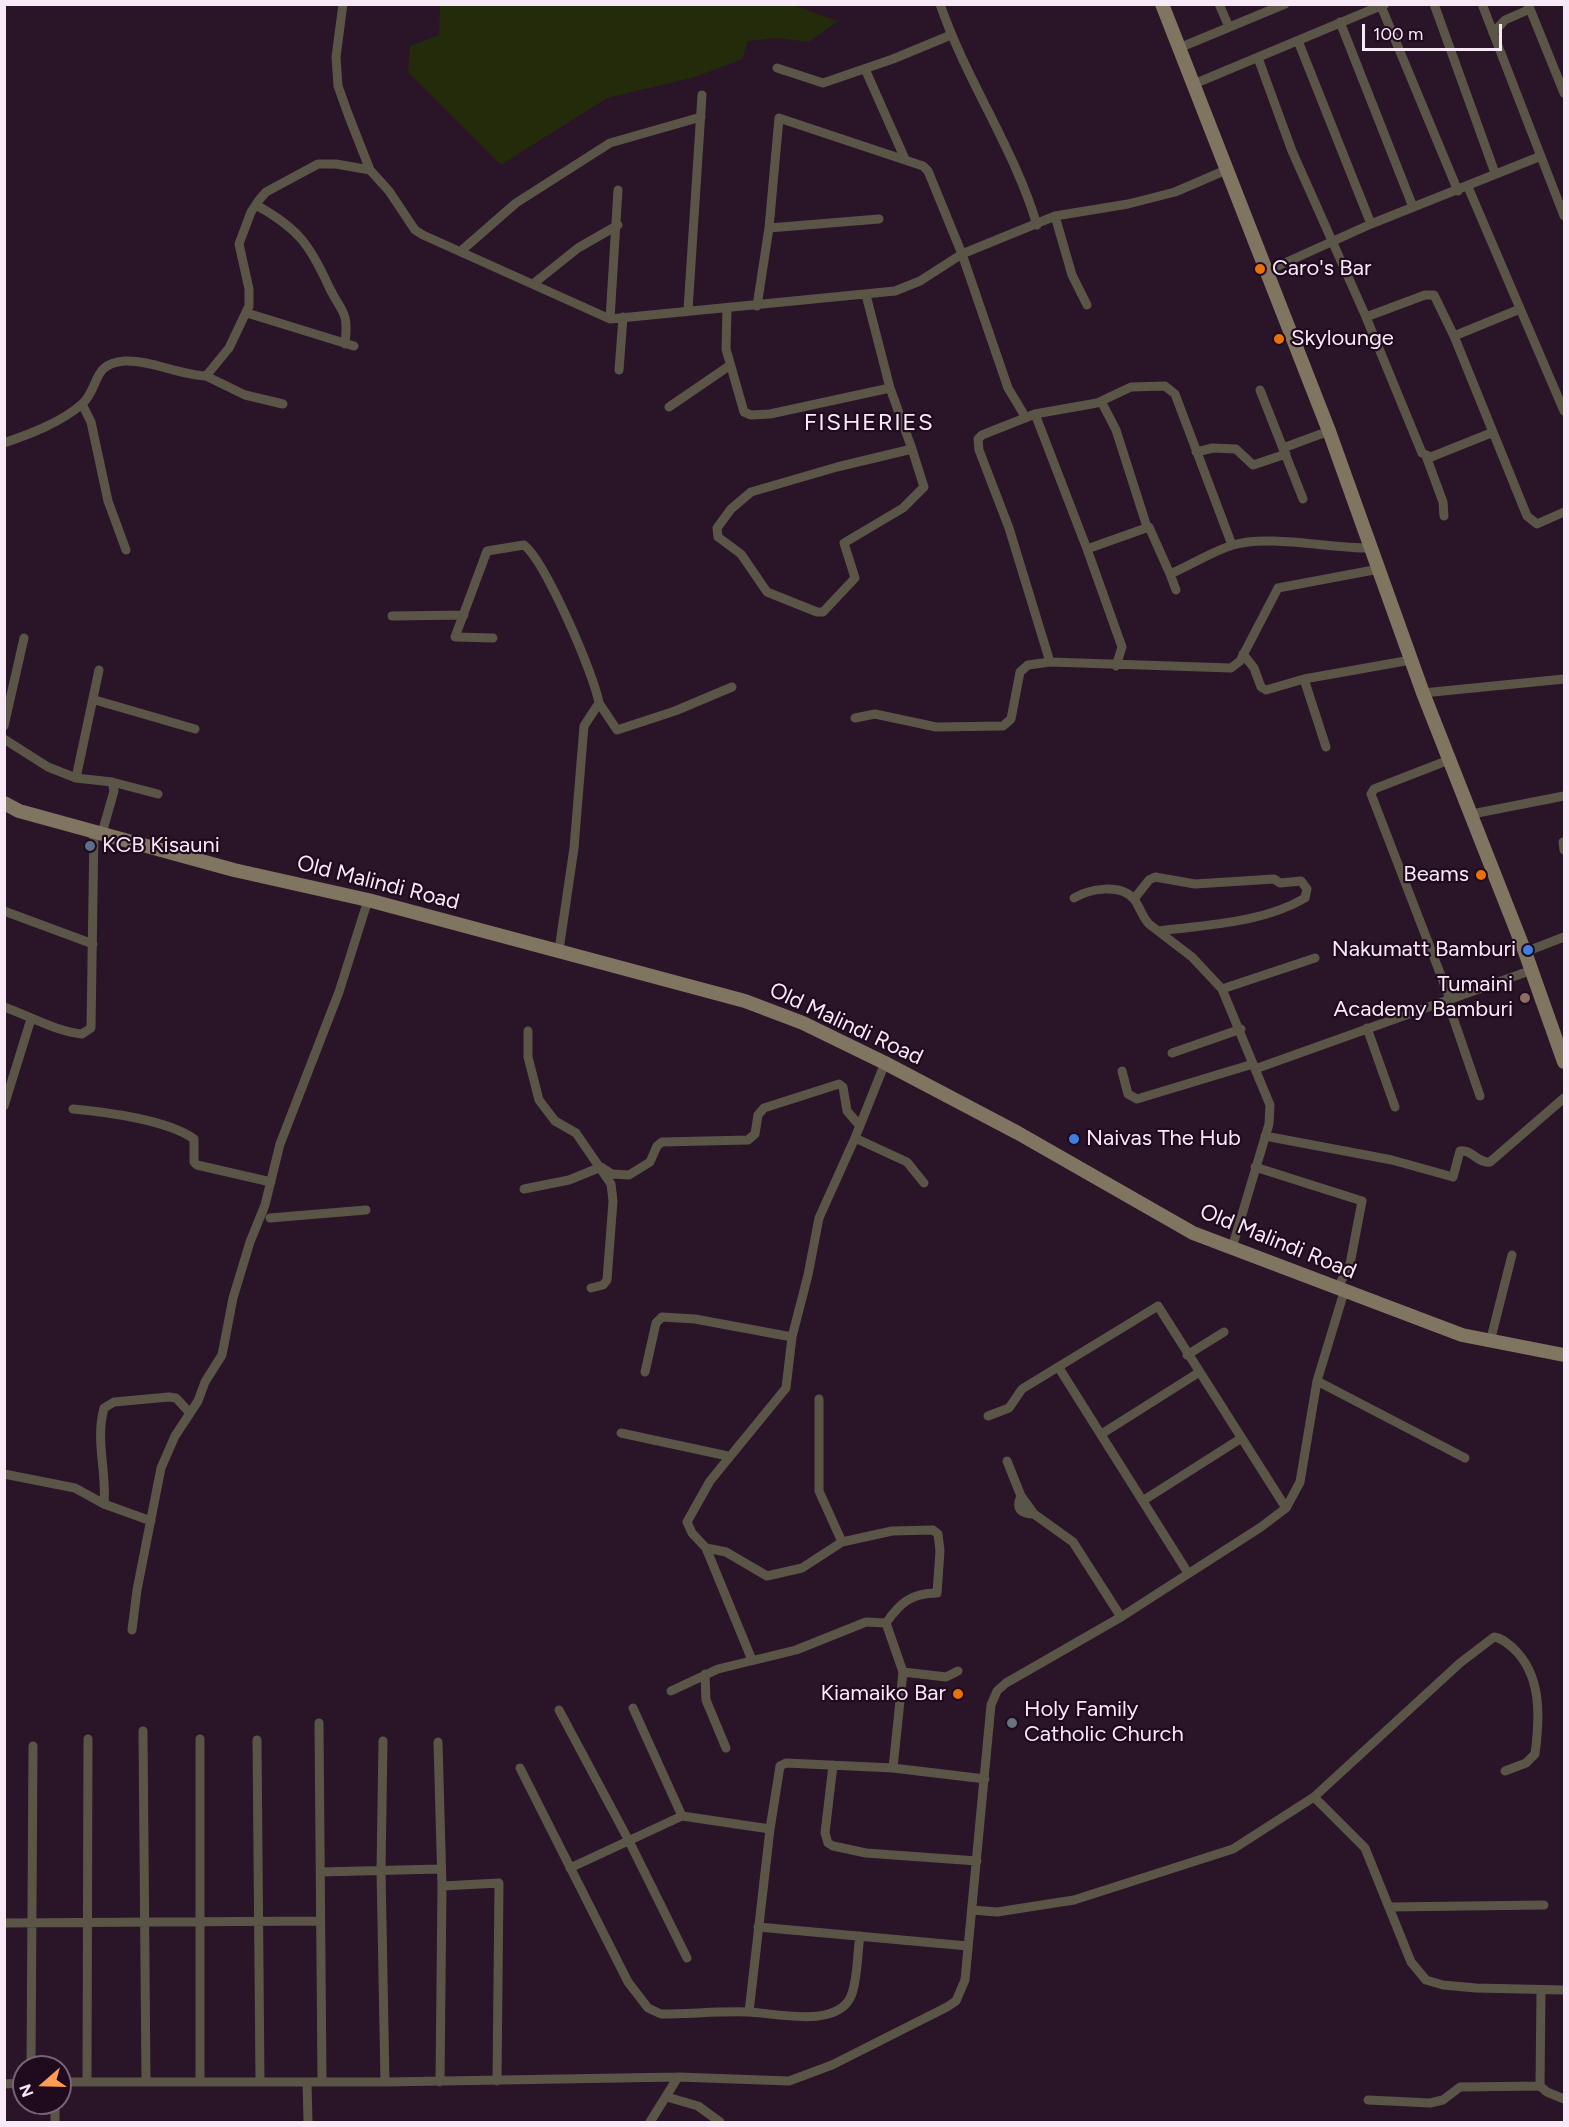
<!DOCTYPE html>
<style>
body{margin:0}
#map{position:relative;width:1569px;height:2127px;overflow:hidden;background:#2a1428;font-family:Figtree,sans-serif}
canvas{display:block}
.frame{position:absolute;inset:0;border:6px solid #f8e9f6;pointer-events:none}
.north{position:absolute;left:12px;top:2055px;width:60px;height:60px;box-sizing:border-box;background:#200a1e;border:2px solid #766374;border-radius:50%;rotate:250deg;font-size:16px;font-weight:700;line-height:24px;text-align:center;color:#f8e9f6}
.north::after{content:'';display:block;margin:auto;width:21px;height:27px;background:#fc9d53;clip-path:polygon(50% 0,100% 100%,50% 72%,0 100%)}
.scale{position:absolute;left:1362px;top:24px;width:140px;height:27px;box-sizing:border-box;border:3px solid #f8e9f6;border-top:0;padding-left:8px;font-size:18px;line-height:21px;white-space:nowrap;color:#f8e9f6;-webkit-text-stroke:4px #200a1e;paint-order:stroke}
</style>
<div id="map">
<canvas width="1569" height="2127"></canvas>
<div class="frame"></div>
<div class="north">N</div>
<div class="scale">100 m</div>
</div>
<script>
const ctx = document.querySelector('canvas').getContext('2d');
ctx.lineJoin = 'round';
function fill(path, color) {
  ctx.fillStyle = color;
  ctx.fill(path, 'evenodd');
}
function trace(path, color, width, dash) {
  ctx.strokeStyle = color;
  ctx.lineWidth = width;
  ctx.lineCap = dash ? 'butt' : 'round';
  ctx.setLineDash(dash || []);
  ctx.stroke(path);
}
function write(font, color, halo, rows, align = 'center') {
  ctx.font = font + ' Figtree,sans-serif';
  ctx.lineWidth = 4.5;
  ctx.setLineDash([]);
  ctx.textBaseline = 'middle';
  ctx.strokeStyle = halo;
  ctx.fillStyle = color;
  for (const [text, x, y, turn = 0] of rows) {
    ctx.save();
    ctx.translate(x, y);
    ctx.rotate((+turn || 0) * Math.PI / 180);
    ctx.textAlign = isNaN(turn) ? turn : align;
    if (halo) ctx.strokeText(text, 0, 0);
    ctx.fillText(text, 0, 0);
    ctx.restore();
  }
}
fill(new Path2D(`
 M 793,5 L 838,21 L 809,42 L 777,38 L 748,41 L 742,59 L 695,77 L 607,98 L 501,165 L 408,72 L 410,46 L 439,35 L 440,5 Z`), '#242b0a');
trace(new Path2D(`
 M 343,4 L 336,57 L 338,86 L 348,114 L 370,170 L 389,191 L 415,230 L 423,235 L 610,319 L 895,291 L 920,281 L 962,254 L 1055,216 L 1128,204 L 1175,192 L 1226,170
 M 940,4 C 966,80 1014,148 1037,225
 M 1219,4 L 1229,27
 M 1434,4 L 1495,173
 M 1482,4 L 1564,216
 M 1528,4 L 1564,93
 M 1381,6 L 1458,191
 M 1340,22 L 1413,207
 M 1493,33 L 1505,20 L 1530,9
 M 1298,41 L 1371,224
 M 1179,48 L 1285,4
 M 1258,58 L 1292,151 L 1366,317 L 1422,453 L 1431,457 L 1491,433
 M 777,68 L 823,83 L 893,59 L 951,35
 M 865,69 L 905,159
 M 1194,84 L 1385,4
 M 1468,187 L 1564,411
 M 256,205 C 298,228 310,245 329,287 C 342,314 349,310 345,344
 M 1055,216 L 1072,275 L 1087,305
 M 769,228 L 879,219
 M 461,251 L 516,203 L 610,143 L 701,117
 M 1267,271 L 1371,224 L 1541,156
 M 533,284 L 578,248 L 618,225
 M 757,306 L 769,228 L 779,118 L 923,166 L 928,171 L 962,254 L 1008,388 L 1026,418
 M 727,309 L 726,349 L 744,412 L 751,415 L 770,414 L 890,388 L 866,295
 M 688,310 L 702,95
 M 247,313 L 354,346
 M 1366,317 L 1425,295 L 1434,295 L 1454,336 L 1527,516 L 1537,524 L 1564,512
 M 610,319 L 618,190
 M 1454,336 L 1520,309
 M 619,370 L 623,317
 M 206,376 L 245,395 L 283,404
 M 890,388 L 912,449
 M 1260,390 L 1303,499
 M 1101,401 L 1116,430 L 1147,527
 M 82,404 L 91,422 L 108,501 L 126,550
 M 669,407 L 729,366
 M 1035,414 L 1087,549 L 1149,527 L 1170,574 C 1191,565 1211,552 1233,545 C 1268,534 1333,549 1372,548
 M 4,443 C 30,434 62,422 82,404 C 100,388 91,363 125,361 C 151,360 179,375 206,376 L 229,348 L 249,306 L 249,289 L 239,244 L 251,212 L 259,200 L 266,192 L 318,164 L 336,164 L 370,170
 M 1283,448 L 1329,431
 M 912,449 L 924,487 L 903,508 L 844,543 L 855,578 L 823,612 L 817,612 L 767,592 L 741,554 L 718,537 L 717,528 L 731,509 L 751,492 L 837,467 Z
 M 1196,452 L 1213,448 L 1236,449 L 1253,465 L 1286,454
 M 1426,456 L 1443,502 L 1444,516
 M 1087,549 L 1122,647 L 1116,666
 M 1170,574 L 1176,590
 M 392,616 L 464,615
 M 493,638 L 455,637 L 487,551 L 524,545 C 545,561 594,674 599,703 L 584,726 L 574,848 L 559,950
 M 1243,654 L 1254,668 L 1261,687 L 1266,690 L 1304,679 L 1411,660
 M 1050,662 L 1009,528 L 979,450 L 978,439 L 982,435 L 1035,414 L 1097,403 L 1131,387 L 1165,386 L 1175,394 L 1232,545
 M 1304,679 L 1326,747
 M 1423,693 L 1564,679
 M 95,700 L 195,729
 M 599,703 L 617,730 L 675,711 L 732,687
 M 855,718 L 875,714 L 936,727 L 1003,726 L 1011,719 L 1020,672 L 1028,665 L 1050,662 L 1231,668 L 1240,661 L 1278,588 L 1379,569
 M 4,726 L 24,638
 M 4,739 L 48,767 L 76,778 L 112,782 L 114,791 L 102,833
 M 1449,760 L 1374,789 L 1371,794 L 1450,999
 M 76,778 L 99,670
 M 112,782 L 158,794
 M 1472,814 L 1564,796
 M 1563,842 L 1564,850
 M 1074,898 C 1089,889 1120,883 1134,899 C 1140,907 1142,917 1149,924 L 1192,957 L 1222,989 L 1270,1105 L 1269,1124 L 1232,1248
 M 1134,899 L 1149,880 L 1155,877 L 1195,884 L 1274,879 L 1280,883 L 1301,881 L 1307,889 L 1305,898 C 1263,923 1206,925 1158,931
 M 4,911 L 93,944
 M 1525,952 L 1564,937
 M 1222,989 L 1315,958
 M 1447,1000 L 1480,1096
 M 4,1007 C 30,1016 55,1031 82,1034 L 91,1028 L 94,831
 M 1367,1028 L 1395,1107
 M 528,1031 L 528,1057 L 539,1100 L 555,1121 L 576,1133 L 611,1184 L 613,1201 L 607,1280 L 603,1285 L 591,1288
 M 1172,1053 L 1241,1029
 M 885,1063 L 855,1138 L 907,1162 L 924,1183
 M 1255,1069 L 1532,970
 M 1122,1071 L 1128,1094 L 1137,1099 L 1253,1064
 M 4,1106 L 31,1019
 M 73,1109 C 106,1112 168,1120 194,1139 L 194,1162 L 197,1165 L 271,1182
 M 1265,1136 L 1392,1160 L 1453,1177 L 1460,1151 C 1472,1149 1478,1164 1490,1162 L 1564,1098
 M 1255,1167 L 1362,1201 L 1350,1264 L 1337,1289
 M 524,1189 L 569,1180 L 601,1167 L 612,1174 L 629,1175 L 650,1162 L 657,1146 L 662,1142 L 748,1140 L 755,1134 L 758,1115 L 764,1108 L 839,1084 L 843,1087 L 847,1111 L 860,1126
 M 270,1218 L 366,1210
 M 1490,1342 L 1512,1255
 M 1187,1355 L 1224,1332
 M 1059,1368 L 1188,1573
 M 645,1372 L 656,1323 L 662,1317 L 695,1319 L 792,1337
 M 1317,1381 L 1465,1458
 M 819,1399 L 819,1491 L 842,1542 L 892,1531 L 933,1530 L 938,1534 L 940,1551 L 937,1593 C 911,1593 900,1603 886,1623 L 903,1672 L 893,1768
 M 988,1416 L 1009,1408 L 1022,1389 L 1158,1306 L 1286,1508
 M 621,1433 L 728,1456
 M 1103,1433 L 1198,1373
 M 1007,1461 L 1021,1496 L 1034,1514 L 1073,1542 L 1121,1617
 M 4,1474 L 75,1488 L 104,1504 L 151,1521
 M 1021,1496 C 1015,1509 1021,1514 1034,1514
 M 1144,1500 L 1240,1439
 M 104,1504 C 107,1472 95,1441 104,1408 L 114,1402 L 169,1397 L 176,1398 L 190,1413
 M 706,1548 L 726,1552 L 767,1576 L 802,1568 L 842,1542
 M 132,1630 L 137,1590 L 161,1468 L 175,1436 L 198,1401 L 205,1382 L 222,1355 L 233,1298 L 250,1242 L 265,1205 L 280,1144 L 339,992 L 368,900
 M 752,1660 L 706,1548 L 692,1533 L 687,1522 L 710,1481 L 786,1388 L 792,1337 L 808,1275 L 819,1218 L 855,1138
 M 903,1672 L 946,1677 L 958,1671
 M 705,1674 L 706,1700 L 726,1748
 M 671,1691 L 718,1669 L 796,1650 L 866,1622 L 886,1623
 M 633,1708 L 682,1816
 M 559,1710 L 629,1841 L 687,1958
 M 319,1723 L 322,2081
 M 143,1731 L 146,2082
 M 200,1739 L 200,2081
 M 257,1740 L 260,2081
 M 383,1741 L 381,1870 L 385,2082
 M 438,1742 L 442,1886 L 440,2082
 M 833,1765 L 825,1833 L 828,1843 L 833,1846 L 866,1853 L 977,1861
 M 520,1768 L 628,1982 L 648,2008 L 661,2014 C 690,2014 719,2011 748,2012 C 775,2013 837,2029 851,1996 C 858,1979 857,1954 860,1936
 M 1314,1797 L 1365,1848 L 1411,1962 L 1426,1980 L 1443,1985 L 1476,1988 L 1564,1990
 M 570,1868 L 682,1816 L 770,1829
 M 321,1872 L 439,1869
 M 442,1886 L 499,1883 L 497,2081
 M 1389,1907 L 1544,1905
 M 972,1910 L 997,1912 L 1074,1900 L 1233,1849 L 1314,1797 L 1460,1663 L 1494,1637 C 1502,1638 1507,1643 1513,1648 C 1542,1675 1540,1717 1535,1754 L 1526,1763 L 1505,1771
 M 4,1923 L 320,1921
 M 758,1927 L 968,1946
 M 749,2012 L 770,1829 L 780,1766 L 786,1763 L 893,1768 L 985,1779
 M 31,2067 L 33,1746
 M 60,2082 L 385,2082 L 678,2077 L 789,2081 L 832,2065 L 947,2007 L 956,2001 L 965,1980 L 991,1705 L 997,1691 L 1006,1683 L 1121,1617 L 1261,1527 L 1286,1508 L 1300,1482 L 1317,1381 L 1344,1292
 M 87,2082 L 88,1739
 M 307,2082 L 308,2122
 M 4,2084 L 24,2083
 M 1540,2086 L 1547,2092 L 1564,2099
 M 667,2097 L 698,2106 L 720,2122
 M 1368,2100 L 1430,2103 L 1443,2100 L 1460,2087 L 1540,2086 L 1541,1990
 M 55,2103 L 55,2122
 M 650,2122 L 678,2077`), '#5b5548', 9);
trace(new Path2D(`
 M 1162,4 L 1329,431 L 1423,693 L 1525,952 L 1564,1062
 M 4,803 L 19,811 L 234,870 L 368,900 L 745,1001 L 803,1023 L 885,1063 L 1018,1133 L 1193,1233 L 1462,1335 L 1564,1355`), '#7f7560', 14);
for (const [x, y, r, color] of [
 [1260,269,6,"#e8710a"],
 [1279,339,6,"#e8710a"],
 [90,846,6,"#5c6f8a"],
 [1481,875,6,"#e8710a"],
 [1528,950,6,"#3f7fe0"],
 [1525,998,6,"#8d6e63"],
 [1074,1139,6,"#3f7fe0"],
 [958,1694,6,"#e8710a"],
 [1012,1723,6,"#6b7280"]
]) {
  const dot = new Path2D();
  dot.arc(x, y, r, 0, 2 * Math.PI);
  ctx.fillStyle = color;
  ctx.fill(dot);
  trace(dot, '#200a1e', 2);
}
write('22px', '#f8e9f6', '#200a1e', [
 ["Caro's Bar",1272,269],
 ["Skylounge",1291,339],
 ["KCB Kisauni",102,846],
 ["Beams",1469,875,"right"],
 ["Nakumatt Bamburi",1516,950,"right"],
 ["Tumaini",1513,985,"right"],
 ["Academy Bamburi",1513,1010,"right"],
 ["Naivas The Hub",1086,1139],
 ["Kiamaiko Bar",946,1694,"right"],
 ["Holy Family",1024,1710],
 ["Catholic Church",1024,1735]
], 'left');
write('22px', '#f8e9f6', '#200a1e', [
 ["Old Malindi Road",378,883,14],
 ["Old Malindi Road",846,1024,25],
 ["Old Malindi Road",1278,1242,22]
]);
ctx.letterSpacing = '1.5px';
write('24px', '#f8e9f6', '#200a1e', [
 ["FISHERIES",869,423]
]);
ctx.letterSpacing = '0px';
</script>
